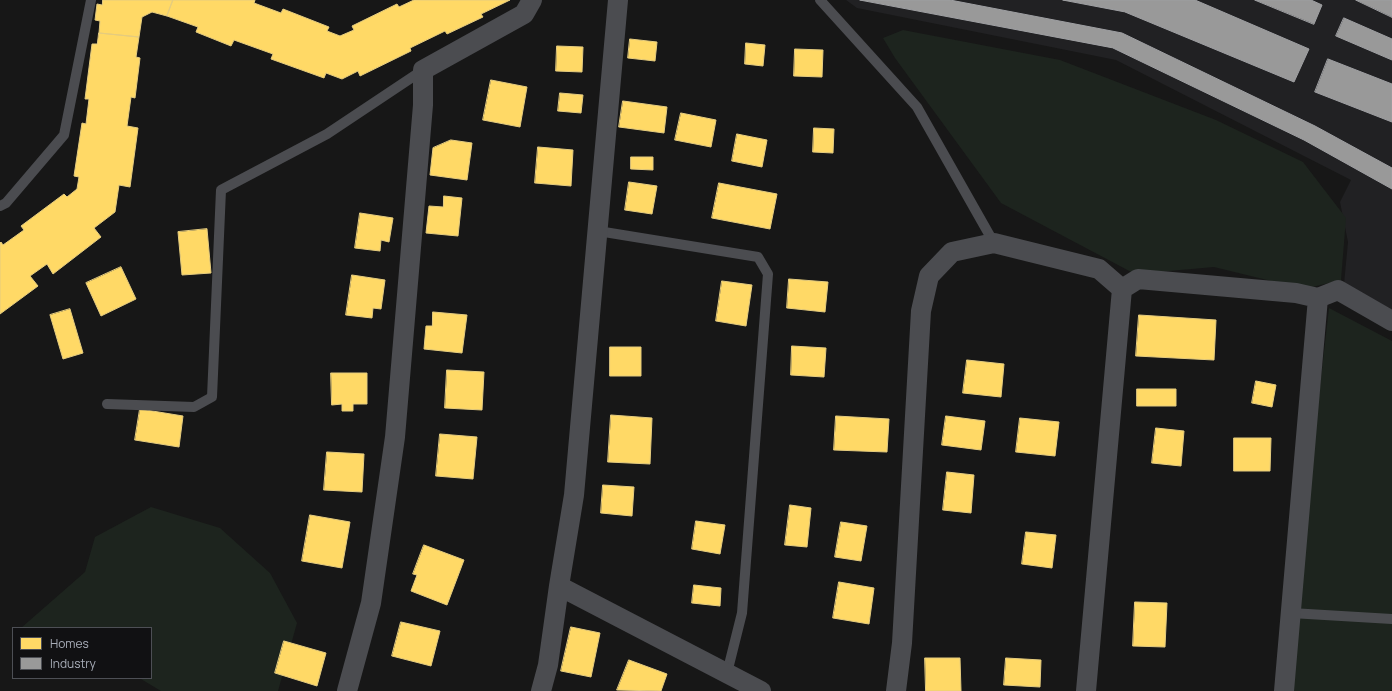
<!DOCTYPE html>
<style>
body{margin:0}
#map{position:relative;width:1392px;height:691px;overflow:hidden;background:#171717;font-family:Manrope,sans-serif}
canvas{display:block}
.legend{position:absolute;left:12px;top:627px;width:140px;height:52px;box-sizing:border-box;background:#111113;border:1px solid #4d4f55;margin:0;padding:5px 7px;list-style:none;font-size:12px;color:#a8adb8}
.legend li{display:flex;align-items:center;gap:8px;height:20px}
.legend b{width:20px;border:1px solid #4d4f55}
</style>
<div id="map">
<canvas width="1392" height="691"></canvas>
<ul class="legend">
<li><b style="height:11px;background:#ffd966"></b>Homes</li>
<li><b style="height:11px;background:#999"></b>Industry</li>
</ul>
</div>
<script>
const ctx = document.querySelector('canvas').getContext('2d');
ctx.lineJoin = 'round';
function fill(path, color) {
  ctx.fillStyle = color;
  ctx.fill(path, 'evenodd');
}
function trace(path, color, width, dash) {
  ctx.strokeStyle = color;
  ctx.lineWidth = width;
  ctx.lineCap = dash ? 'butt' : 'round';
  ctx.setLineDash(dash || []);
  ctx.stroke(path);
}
fill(new Path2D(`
 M 846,0 L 1392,0 L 1392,311 L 1344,284 L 1348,242 L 1340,202 L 1351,180 L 1116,60 L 857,8 Z`), '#212123');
fill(new Path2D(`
 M 903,30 L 1060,60 L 1216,120 L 1303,162 L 1346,218 L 1341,280 L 1304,289 L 1214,267 L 1135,274 L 1001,203 L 895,58 L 883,38 Z
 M 1329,308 L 1392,341 L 1392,691 L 1289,691 L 1296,597 Z
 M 151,507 L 220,528 L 270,573 L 297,623 L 278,691 L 161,691 L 141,679 L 135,678 L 151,678 L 151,628 L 21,628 L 85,572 L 95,537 Z`), '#1d241e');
const homes = new Path2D(`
 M 103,0 L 173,0 L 167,16 L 152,12 L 142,17 L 139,37 L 99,33 L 100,21 L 95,20 L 97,4 L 102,5 Z
 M 173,0 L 255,0 L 254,3 L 281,13 L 283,9 L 329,27 L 327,31 L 340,36 L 354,30 L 352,26 L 397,4 L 399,7 L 414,0 L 510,0 L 481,14 L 483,17 L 447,34 L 445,31 L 410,48 L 411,51 L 360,76 L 358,71 L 342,79 L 326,73 L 324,78 L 271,59 L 273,54 L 234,40 L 231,46 L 196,32 L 198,27 L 167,16 Z
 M 99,33 L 139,37 L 136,57 L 140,58 L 135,98 L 131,97 L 127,126 L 138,128 L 130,187 L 119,185 L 115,212 L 94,228 L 101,237 L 53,274 L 47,264 L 30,276 L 38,286 L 0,314 L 0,243 L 1,242 L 3,245 L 24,230 L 21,226 L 64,194 L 67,197 L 77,189 L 79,177 L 74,176 L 82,123 L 86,124 L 89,99 L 85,99 L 92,44 L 97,44 Z
 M 630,39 L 657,42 L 655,61 L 628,58 Z
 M 746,43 L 765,45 L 763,66 L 745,64 Z
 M 557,46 L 583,47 L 582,72 L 556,71 Z
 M 795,49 L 823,50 L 822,77 L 794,76 Z
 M 491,80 L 527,87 L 520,127 L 483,120 Z
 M 560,93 L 583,95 L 581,113 L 558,111 Z
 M 623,101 L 667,107 L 664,133 L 619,127 Z
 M 681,113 L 716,120 L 711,147 L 675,140 Z
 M 814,128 L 834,129 L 833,153 L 813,152 Z
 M 737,134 L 767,140 L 762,167 L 732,161 Z
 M 451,140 L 472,143 L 467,180 L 430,175 L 433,148 Z
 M 538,147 L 573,150 L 571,186 L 535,183 Z
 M 631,157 L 653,157 L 653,170 L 631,169 Z
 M 629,182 L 657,186 L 652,214 L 625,210 Z
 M 719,183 L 777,194 L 770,229 L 712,218 Z
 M 444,196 L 462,198 L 458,236 L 426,233 L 429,206 L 443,207 Z
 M 360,213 L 393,218 L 389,242 L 381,240 L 380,251 L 355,248 Z
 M 207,229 L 211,273 L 182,275 L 178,232 Z
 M 121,267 L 136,299 L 101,316 L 86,283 Z
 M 352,275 L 385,280 L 381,309 L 373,308 L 372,318 L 346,315 Z
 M 789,279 L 828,282 L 825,312 L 787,308 Z
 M 722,281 L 752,285 L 746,326 L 716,321 Z
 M 70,309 L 83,353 L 63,359 L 50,315 Z
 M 433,312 L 467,315 L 462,353 L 424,349 L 426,326 L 432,326 Z
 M 1139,315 L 1216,320 L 1214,360 L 1136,356 Z
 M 792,346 L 826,348 L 824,377 L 791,375 Z
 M 610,347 L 641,347 L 641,376 L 610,376 Z
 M 967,360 L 1004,364 L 1001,397 L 963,393 Z
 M 447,370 L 484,372 L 482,410 L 445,408 Z
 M 331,373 L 367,373 L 367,404 L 353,404 L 353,411 L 342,411 L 342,404 L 332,405 Z
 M 1256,381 L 1276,385 L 1272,407 L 1252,403 Z
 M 1137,389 L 1176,389 L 1176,406 L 1137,406 Z
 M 140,409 L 183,416 L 179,447 L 135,440 Z
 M 611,415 L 652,418 L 650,464 L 608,462 Z
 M 836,416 L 889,419 L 887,452 L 834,450 Z
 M 946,416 L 985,421 L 981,450 L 942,445 Z
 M 1020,418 L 1059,422 L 1055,456 L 1016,452 Z
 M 1156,428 L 1184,431 L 1181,466 L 1152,463 Z
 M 440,434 L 477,437 L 473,479 L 436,476 Z
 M 1234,438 L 1271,438 L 1270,471 L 1234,471 Z
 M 327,452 L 364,454 L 362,492 L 324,490 Z
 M 947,472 L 974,475 L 971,513 L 943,510 Z
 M 603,485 L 634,487 L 632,516 L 601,513 Z
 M 790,505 L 811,508 L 807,547 L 785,545 Z
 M 310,515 L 350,522 L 342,568 L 302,561 Z
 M 696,521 L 725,525 L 720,554 L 692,549 Z
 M 841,522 L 867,526 L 861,561 L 835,557 Z
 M 1026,532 L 1056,535 L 1052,568 L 1022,564 Z
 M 424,545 L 464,560 L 447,605 L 411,591 L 417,575 L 413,574 Z
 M 839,582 L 874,588 L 869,624 L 833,618 Z
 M 694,585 L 721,588 L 720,606 L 692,603 Z
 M 1135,602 L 1167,603 L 1165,647 L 1133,646 Z
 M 401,622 L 440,631 L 431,666 L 392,656 Z
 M 571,627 L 600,633 L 591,677 L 561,671 Z
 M 284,641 L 326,653 L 317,686 L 275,673 Z
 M 925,658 L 960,658 L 961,691 L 926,691 Z
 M 1006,658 L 1041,660 L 1040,687 L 1004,685 Z
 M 629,660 L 667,674 L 661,691 L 617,690 Z`);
fill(homes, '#ffd966');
trace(homes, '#e5cc7f', 1);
const industry = new Path2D(`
 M 860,0 L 950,0 L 1122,33 L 1315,126 L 1392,168 L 1392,189 L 1304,140 L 1113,48 Z
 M 1063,0 L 1195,0 L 1309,49 L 1294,82 L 1125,12 Z
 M 1255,0 L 1311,0 L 1322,5 L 1314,24 Z
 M 1356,0 L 1392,0 L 1392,17 Z
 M 1344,18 L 1392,39 L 1392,60 L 1336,36 Z
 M 1328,59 L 1392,84 L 1392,122 L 1315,92 Z`);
fill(industry, '#999');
trace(industry, '#9e9fa2', 1);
trace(new Path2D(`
 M 820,0 L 917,107 L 994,243
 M 0,206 L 6,203 L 64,135 L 91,0
 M 598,231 L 758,257 L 768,274 L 742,613 L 727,673
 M 107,404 L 194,407 L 212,397 L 221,190 L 327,134 L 423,70
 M 1291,613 L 1392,619`), '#4b4c50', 10);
trace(new Path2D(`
 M 1122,289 L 1138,279 L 1296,293 L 1318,298
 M 559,586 L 761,691
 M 347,691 L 371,603 L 395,437 L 423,105 L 423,70 L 524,14 L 532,0
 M 541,691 L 548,665 L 559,586 L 574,495 L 618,0
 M 896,691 L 902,643 L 921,311 L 929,276 L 952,252 L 994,243 L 1099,269 L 1122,289
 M 1086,691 L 1122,289
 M 1284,691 L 1318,298 L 1338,290 L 1392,321`), '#4b4c50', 20);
</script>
